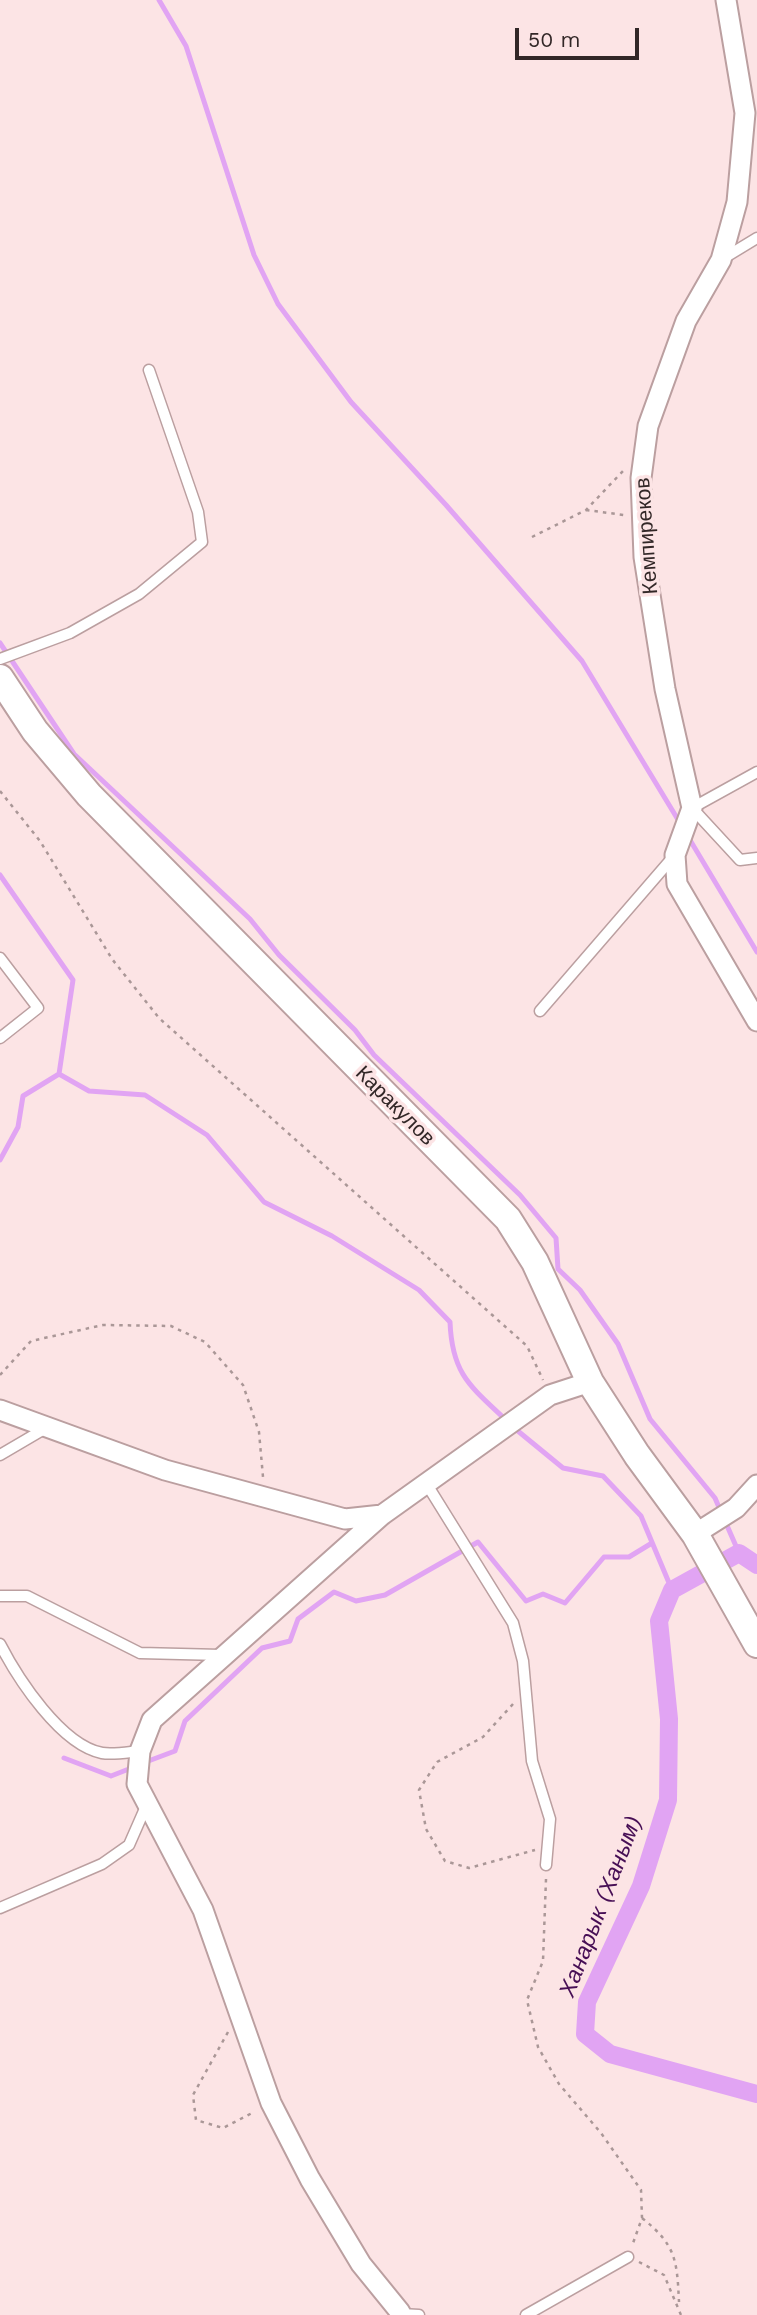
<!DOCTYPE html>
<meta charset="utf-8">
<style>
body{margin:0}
#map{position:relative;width:757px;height:2315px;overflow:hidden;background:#fce4e5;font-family:"Work Sans",sans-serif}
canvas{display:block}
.scale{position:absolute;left:515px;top:28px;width:124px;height:32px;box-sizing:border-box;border:4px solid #322727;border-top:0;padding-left:9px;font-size:21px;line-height:24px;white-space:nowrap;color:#322727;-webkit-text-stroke:5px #fce4e5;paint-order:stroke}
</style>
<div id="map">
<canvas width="757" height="2315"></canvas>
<div class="scale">50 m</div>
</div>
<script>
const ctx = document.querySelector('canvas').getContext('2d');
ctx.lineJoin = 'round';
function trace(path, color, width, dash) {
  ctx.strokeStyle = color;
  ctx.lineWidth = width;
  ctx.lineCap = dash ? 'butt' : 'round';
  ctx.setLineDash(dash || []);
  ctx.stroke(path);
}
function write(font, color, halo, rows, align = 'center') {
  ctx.font = font + ' "Work Sans",sans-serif';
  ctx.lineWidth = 7;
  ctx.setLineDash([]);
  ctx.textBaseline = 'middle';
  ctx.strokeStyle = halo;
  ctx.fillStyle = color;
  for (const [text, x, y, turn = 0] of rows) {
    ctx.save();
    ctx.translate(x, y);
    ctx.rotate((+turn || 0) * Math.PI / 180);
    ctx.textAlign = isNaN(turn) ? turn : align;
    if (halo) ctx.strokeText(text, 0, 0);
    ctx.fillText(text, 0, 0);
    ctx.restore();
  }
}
trace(new Path2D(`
 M 159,0 L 186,46 L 254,255 L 278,304 L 351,402 L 446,505 L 582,661 L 680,823
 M 0,643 L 74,754 L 250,919 L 279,955 L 355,1030 L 374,1055 L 520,1195 L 556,1238 L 558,1269 L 580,1290 L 618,1344 L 650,1419 L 715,1498 L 721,1512
 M 687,835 L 757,952
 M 0,875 L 73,980 L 59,1074 L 89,1091 L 145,1095 L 207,1135 L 264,1202 L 332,1236 L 419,1290 L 450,1322 C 452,1374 470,1386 506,1420
 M 0,1160 L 18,1127 L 23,1096 L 59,1074
 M 513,1427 L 563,1468 L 603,1476 L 641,1516 L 672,1590
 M 725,1521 L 739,1553
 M 64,1758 L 111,1776 L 134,1767
 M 143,1763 L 175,1751 L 185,1721 L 262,1648 L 290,1641 L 298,1619 L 334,1592 L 356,1601 L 385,1595 L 478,1542 L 526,1601 L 543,1594 L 565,1603 L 604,1557 L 629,1557 L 652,1543`), '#e1a4f3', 5);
trace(new Path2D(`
 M 757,1565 L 739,1553 L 672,1590 L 659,1621 L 669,1719 L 668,1800 L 641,1886 L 587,2002 L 585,2034 L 610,2054 L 757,2094`), '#e1a4f3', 18);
const service = new Path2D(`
 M 724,258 L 757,238
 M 0,659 L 70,633 L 139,594 L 202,542 L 198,512 L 149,370
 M 757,772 L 692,808 L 740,860 L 757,858
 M 0,958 L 38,1008 L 0,1038
 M 540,1011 L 674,856
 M 0,1455 L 46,1428
 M 426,1483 L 513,1623 L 523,1661 L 532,1761 L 550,1819 L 546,1865
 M 0,1596 L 27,1596 L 140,1653 L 221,1655
 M 0,1644 C 18,1679 61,1745 102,1753 C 113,1755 129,1752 140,1751
 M 0,1908 L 102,1864 L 129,1845 L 147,1804
 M 401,2314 L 419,2315
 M 526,2315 L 628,2257`);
const minor = new Path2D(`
 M 726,0 L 745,113 L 737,202 L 721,260 L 686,321 L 648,426 L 641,478 L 644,557 L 665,689 L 692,808 L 675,855 L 677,884 L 757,1021
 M 0,1410 L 165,1470 L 345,1519 L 382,1515
 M 695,1534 L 736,1508 L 757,1485
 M 400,2312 L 361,2264 L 310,2179 L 271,2103 L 203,1910 L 137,1784 L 140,1751 L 152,1720 L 382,1515 L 550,1395 L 590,1382`);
const secondary = new Path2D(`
 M 0,678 L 35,731 L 89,795 L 508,1219 L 535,1262 L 590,1382 L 637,1455 L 695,1534 L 757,1644`);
trace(service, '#bb9fa0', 13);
trace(minor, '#bb9fa0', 23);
trace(secondary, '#bb9fa0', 30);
trace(new Path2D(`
 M 586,510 L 624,515
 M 532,537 L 586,510 L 623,471
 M 0,791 L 40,841 L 112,959 L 159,1018 L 527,1346 L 543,1380
 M 0,1375 L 31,1341 L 103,1325 L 171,1326 L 205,1342 L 243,1385 L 259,1432 L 263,1477
 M 513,1704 L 483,1737 L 437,1762 L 419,1790 L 426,1829 L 445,1861 L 469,1868 L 535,1850
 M 546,1879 L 543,1961 L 527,2000 L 538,2047 L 559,2084 L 601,2133 L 641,2190 L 642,2218 L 632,2246
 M 228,2032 L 193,2095 L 196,2120 L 223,2128 L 254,2112
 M 642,2218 C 676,2245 677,2260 679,2302
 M 639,2262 L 664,2275 L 681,2315`), '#aa9797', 2.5, [3.5, 5]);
trace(service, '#fff', 10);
trace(minor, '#fff', 19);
trace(secondary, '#fff', 26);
write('21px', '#322727', '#fce4e5', [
 ["Кемпиреков",647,536,-94],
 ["Каракулов",395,1106,45]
]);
write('italic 23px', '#470f55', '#fce4e5', [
 ["Ханарык (Ханым)",601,1907,-69]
]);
</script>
